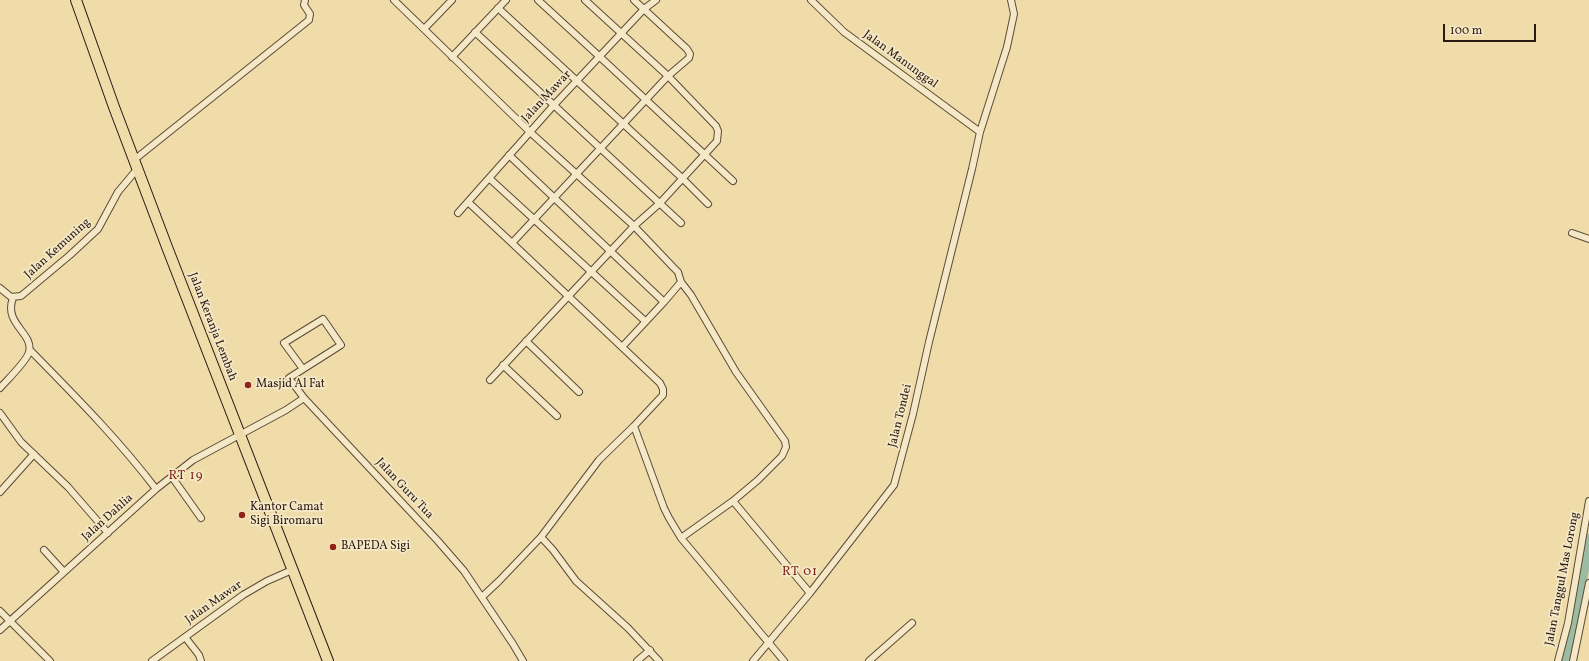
<!DOCTYPE html>
<style>
body{margin:0}
#map{position:relative;width:1589px;height:661px;overflow:hidden;background:#efdca8;font-family:Vollkorn,serif}
canvas{display:block}
.scale{position:absolute;left:1443px;top:24px;width:93px;height:18px;box-sizing:border-box;border:2px solid #2a1a14;border-top:0;padding-left:5px;font-size:12px;line-height:14px;white-space:nowrap;color:#2a1a14;-webkit-text-stroke:3px #f5e8c6;paint-order:stroke}
</style>
<div id="map">
<canvas width="1589" height="661"></canvas>
<div class="scale">100 m</div>
</div>
<script>
const ctx = document.querySelector('canvas').getContext('2d');
ctx.lineJoin = 'round';
function trace(path, color, width, dash) {
  ctx.strokeStyle = color;
  ctx.lineWidth = width;
  ctx.lineCap = dash ? 'butt' : 'round';
  ctx.setLineDash(dash || []);
  ctx.stroke(path);
}
function write(font, color, halo, rows, align = 'center') {
  ctx.font = font + ' Vollkorn,serif';
  ctx.lineWidth = 3.5;
  ctx.setLineDash([]);
  ctx.textBaseline = 'middle';
  ctx.strokeStyle = halo;
  ctx.fillStyle = color;
  for (const [text, x, y, turn = 0] of rows) {
    ctx.save();
    ctx.translate(x, y);
    ctx.rotate((+turn || 0) * Math.PI / 180);
    ctx.textAlign = isNaN(turn) ? turn : align;
    if (halo) ctx.strokeText(text, 0, 0);
    ctx.fillText(text, 0, 0);
    ctx.restore();
  }
}
trace(new Path2D(`
 M 1564,661 L 1579,594 L 1589,539`), '#9bbca3', 11);
const minor = new Path2D(`
 M 394,0 L 530,132 L 634,226 L 673,267 L 678,272 L 681,282 L 691,295 L 736,372 L 785,441 L 786,447 L 782,456 L 758,480 L 733,501 L 681,538 L 784,661
 M 538,0 L 600,57 L 733,181
 M 585,0 L 668,76 L 512,243 L 622,347 L 664,302 L 681,282
 M 811,0 L 844,32 L 980,132
 M 498,8 L 682,178 L 708,204
 M 424,29 L 452,0
 M 475,32 L 681,223
 M 452,57 L 506,0
 M 509,155 L 664,302
 M 134,160 L 309,20 L 310,14 L 304,5 L 305,0
 M 489,178 L 645,321
 M 468,202 L 512,243
 M 458,213 L 554,105 L 644,9 L 656,0
 M 1572,233 L 1589,239
 M 0,288 L 11,297 L 21,296 L 70,255 L 98,229 L 118,192 L 138,168
 M 526,341 L 579,392
 M 30,350 C 74,395 118,439 156,489
 M 503,365 L 557,416
 M 303,369 L 284,343 L 323,319 L 341,345 L 289,378 L 304,398
 M 490,380 L 634,226 L 660,203 L 717,141 L 718,131 L 716,126 L 668,76 L 689,58 L 690,54 L 687,49 L 634,0
 M 0,388 C 7,380 27,361 29,352 C 34,333 3,324 13,298
 M 0,413 L 21,442 L 68,487 L 108,533
 M 634,426 L 664,508 L 669,518 L 681,538
 M 172,477 L 201,518
 M 0,492 L 34,454
 M 733,501 L 810,593
 M 541,537 L 553,550 L 576,581 L 628,628 L 659,661
 M 44,550 L 64,572
 M 482,597 L 499,581 L 541,537 L 599,460 L 634,426 L 663,395 L 663,389 L 660,383 L 622,347
 M 0,611 L 50,661
 M 0,630 L 156,489 L 193,460 L 286,410 L 304,398 L 437,540 L 464,571 L 513,644 L 523,661
 M 185,637 L 199,655 L 201,661
 M 152,661 L 243,595 L 267,581 L 292,570
 M 637,661 L 650,650
 M 753,661 L 810,593 L 894,485 L 913,414 L 929,342 L 972,169 L 980,132 L 1007,47 L 1014,14 L 1011,0
 M 869,661 L 912,623
 M 1558,661 L 1568,623 L 1589,501
 M 1573,661 L 1589,583`);
const primary = new Path2D(`
 M 76,0 L 114,107 L 167,247 L 328,661`);
trace(minor, '#5b4a39', 8);
trace(primary, '#2a1a14', 12);
trace(minor, '#f5e8c6', 6);
trace(primary, '#efdca8', 10);
for (const [x, y, r, color] of [
 [248,385,4,"#8f2418"],
 [242,515,4,"#8f2418"],
 [333,547,4,"#8f2418"]
]) {
  const dot = new Path2D();
  dot.arc(x, y, r, 0, 2 * Math.PI);
  ctx.fillStyle = color;
  ctx.fill(dot);
  trace(dot, '#f5e8c6', 1.5);
}
write('12px', '#2a1a14', '#f5e8c6', [
 ["Jalan Manunggal",900,60,36],
 ["Jalan Mawar",547,97,-47],
 ["Jalan Kemuning",58,249,-42],
 ["Jalan Keranja Lembah",212,327,69],
 ["Jalan Tondei",901,416,-76],
 ["Jalan Guru Tua",404,489,47],
 ["Jalan Dahlia",108,518,-42],
 ["Jalan Tanggul Mas Lorong",1563,579,-79],
 ["Jalan Mawar",214,603,-35]
]);
write('12px', '#2a1a14', '#f5e8c6', [
 ["Masjid Al Fat",256,385],
 ["Kantor Camat",250,508],
 ["Sigi Biromaru",250,522],
 ["BAPEDA Sigi",341,547]
], 'left');
ctx.letterSpacing = '1px';
write('13px', '#7a1f14', '#f5e8c6', [
 ["RT 19",186,477],
 ["RT 01",800,573]
]);
ctx.letterSpacing = '0px';
</script>
